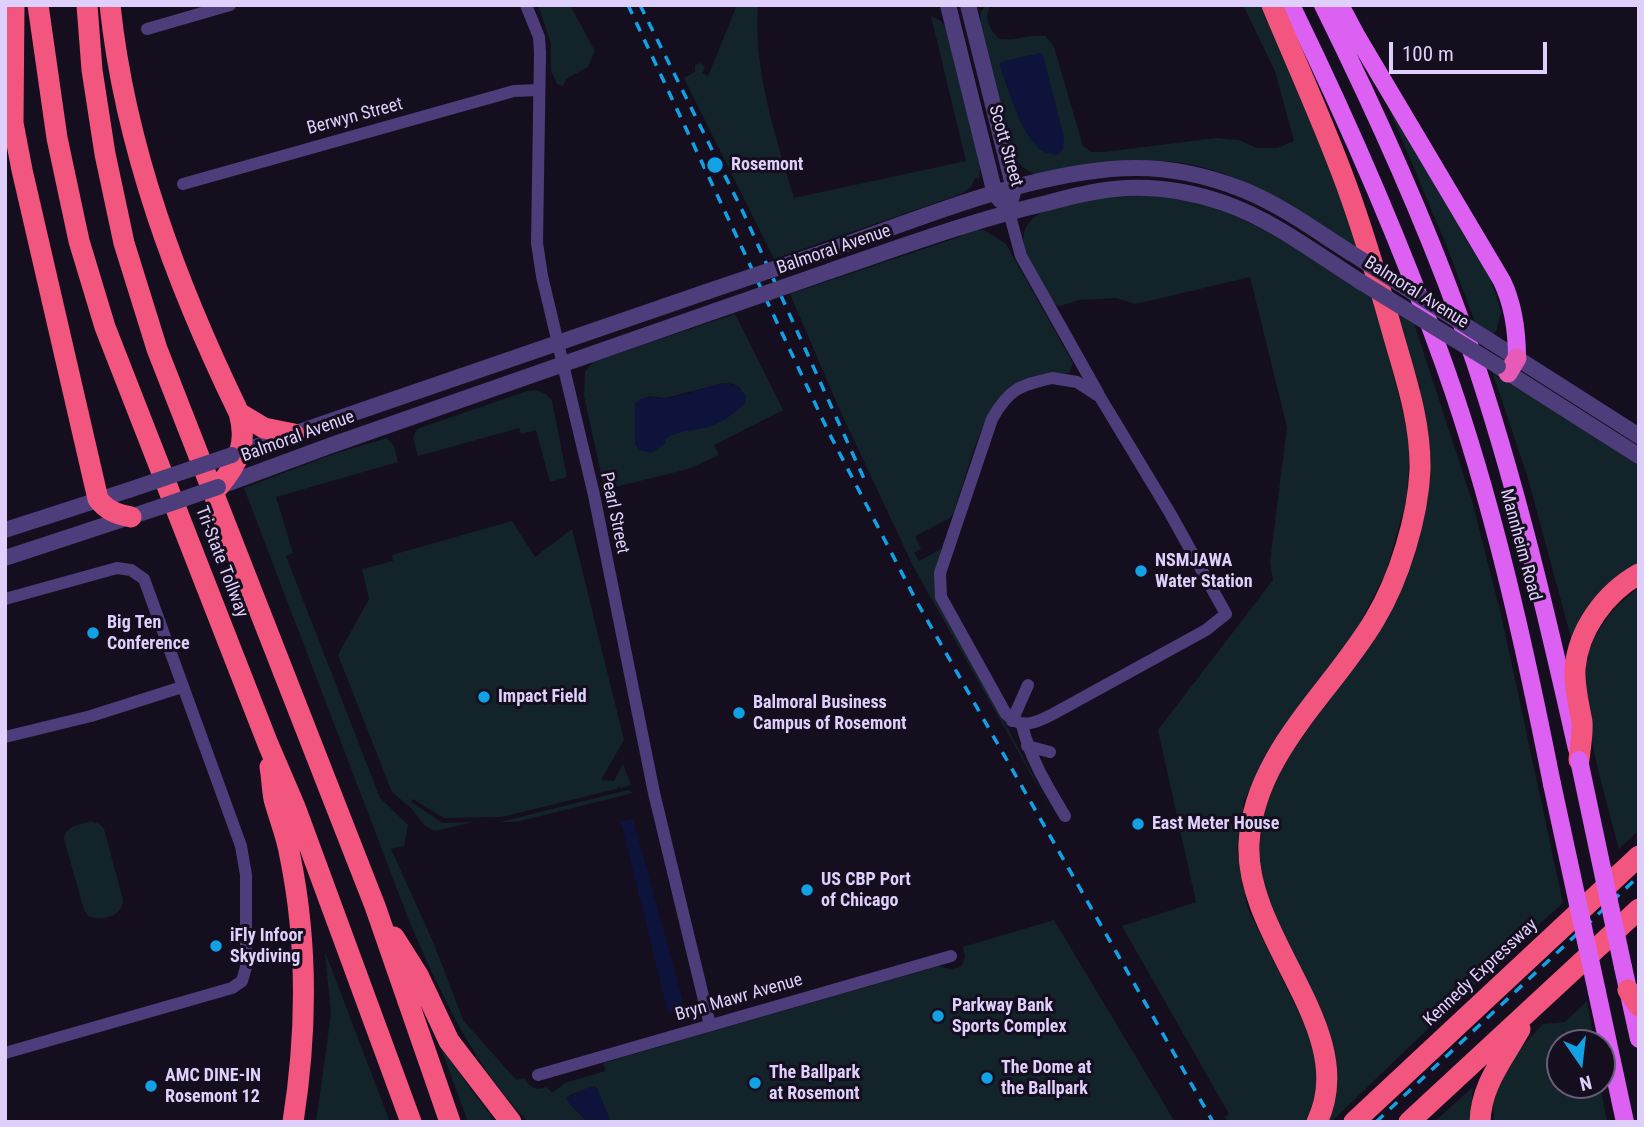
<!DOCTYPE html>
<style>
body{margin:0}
#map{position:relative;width:1644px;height:1127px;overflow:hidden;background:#150e1f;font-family:"Roboto Condensed",sans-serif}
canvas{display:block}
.frame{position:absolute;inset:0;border:7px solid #dfd0fb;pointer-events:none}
.north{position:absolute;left:1546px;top:1029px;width:70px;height:70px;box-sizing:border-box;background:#150e1f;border:2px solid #665c77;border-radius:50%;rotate:166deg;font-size:19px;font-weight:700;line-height:28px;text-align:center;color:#dfd0fb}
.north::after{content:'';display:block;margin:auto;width:24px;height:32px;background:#12a1e5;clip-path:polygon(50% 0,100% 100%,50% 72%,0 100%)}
.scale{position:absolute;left:1389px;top:42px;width:158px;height:32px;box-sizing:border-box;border:4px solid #dfd0fb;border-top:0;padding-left:9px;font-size:21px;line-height:24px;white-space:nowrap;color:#dfd0fb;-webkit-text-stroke:5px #150e1f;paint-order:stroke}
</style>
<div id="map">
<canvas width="1644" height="1127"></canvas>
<div class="frame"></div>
<div class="north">N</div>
<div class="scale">100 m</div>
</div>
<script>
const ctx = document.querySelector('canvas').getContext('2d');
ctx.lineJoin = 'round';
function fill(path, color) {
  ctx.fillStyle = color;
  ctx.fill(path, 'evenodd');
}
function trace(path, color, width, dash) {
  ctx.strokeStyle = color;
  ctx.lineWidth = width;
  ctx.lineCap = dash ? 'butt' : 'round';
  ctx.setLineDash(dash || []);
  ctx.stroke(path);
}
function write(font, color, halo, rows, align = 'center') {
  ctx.font = font + ' "Roboto Condensed",sans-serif';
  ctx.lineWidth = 6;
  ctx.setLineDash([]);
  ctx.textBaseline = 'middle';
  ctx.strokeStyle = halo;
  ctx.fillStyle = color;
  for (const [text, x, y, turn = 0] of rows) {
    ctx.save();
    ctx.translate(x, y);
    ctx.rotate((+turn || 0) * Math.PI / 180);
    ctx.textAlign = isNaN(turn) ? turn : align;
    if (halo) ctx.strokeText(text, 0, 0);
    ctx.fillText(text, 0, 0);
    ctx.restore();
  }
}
fill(new Path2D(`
 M 538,5 L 570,5 L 595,51 L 588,67 L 566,79 L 563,86 L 557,84 L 551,71 L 551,44 Z
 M 737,5 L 758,5 C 753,71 776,137 794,198 L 966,161 L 931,16 L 941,21 L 949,33 L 981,163 L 979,179 L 975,178 L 971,187 L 961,194 L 774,259 L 684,78 L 695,72 L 695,65 L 700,63 L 705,67 L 702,73 L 708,76 Z
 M 986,5 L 990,5 C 984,20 989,28 999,39 C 1015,41 1030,34 1046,36 L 1054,47 L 1083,146 L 1092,152 L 1104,152 L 1216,138 L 1239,140 L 1257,148 L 1277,148 L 1294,141 L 1275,71 L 1243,5 L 1265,5 L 1283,47 L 1361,250 C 1298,212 1232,161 1156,161 C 1116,161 1077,169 1038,176 C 1027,171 1020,166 1013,156 L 980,23 L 981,12 Z
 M 1384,96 L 1488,270 L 1501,312 L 1496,332 L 1492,333 L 1475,322 L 1447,247 Z
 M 1118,195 C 1134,195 1151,194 1167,196 C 1238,204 1315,262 1375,298 L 1410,442 L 1407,498 L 1385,575 L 1347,647 L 1273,743 L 1244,801 L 1237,849 L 1247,907 L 1313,1041 L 1319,1065 L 1314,1122 L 1228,1122 L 1225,1117 L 1229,1114 L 1122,926 L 1196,902 L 1158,730 L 1273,580 L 1270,562 L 1287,427 L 1250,277 L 1136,304 L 1116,298 L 1079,300 L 1060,306 L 1054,304 C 1045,288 1034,272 1027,256 C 1006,203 1085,200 1118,195 Z
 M 971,230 L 984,230 L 1006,244 L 1073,363 L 1069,373 C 1053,375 1030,376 1016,383 C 983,400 966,478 954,512 L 950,518 L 915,536 L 921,549 L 914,553 L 919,561 L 941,549 L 936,570 L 942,606 L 1054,815 L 913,566 L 838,406 L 790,294 L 962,236 L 961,232 Z
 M 1393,310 L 1414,323 L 1472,501 L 1502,619 L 1563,903 L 1509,951 L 1331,1122 L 1327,1122 L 1333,1092 L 1263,893 L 1256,844 L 1266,796 L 1285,761 L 1353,667 L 1421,531 L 1415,391 L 1421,389 Z
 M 735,314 L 783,410 L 714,445 L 719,455 L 688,469 L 615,487 L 609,487 L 603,483 L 584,396 L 585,372 L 593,362 ZM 723,383 L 734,384 L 741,389 L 705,428 C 690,427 677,431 665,439 L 648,396 L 666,398 Z
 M 1493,374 L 1639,460 L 1639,568 L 1573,645 L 1527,475 Z
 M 536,390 L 546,394 L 552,401 L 567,477 L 550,482 L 536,430 L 521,434 L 519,428 L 418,456 L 413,438 L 417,429 L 527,391 Z
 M 387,438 L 394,446 L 398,462 L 276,497 L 293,553 L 286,556 L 380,798 L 408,825 L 404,846 L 391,849 L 434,944 L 463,1020 L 516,1080 L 524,1078 C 530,1088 537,1091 547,1087 L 552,1093 L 565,1083 L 605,1071 L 603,1063 L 939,966 L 952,970 L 962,965 L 965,957 L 963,947 L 1054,920 L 1175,1122 L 611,1122 L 595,1086 L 572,1094 L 567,1098 L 569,1103 L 587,1122 L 528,1122 C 472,1062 442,997 410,923 L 244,488 L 331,455 Z
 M 512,521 L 535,557 L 572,529 L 624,740 L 601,780 L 614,781 L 623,764 L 631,785 L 620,788 L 619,786 L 616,789 L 502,817 L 444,818 L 413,799 L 411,802 L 443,823 L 473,822 L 435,831 L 424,825 L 412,809 L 392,792 L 338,655 L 369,599 L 362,569 L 393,561 L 392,555 Z
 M 1639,588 L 1639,830 L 1619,849 C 1607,799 1571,692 1591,646 C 1600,624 1619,601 1639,588 Z
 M 628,790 L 633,793 L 516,822 L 500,822 Z
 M 91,821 L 100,824 L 104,829 L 123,900 C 123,916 103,921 89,917 L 84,910 L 64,839 C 66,825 79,825 91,821 Z
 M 325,952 L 390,1122 L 316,1122 L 331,1014 Z
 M 1587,1001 L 1594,1043 L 1560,1043 L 1560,1085 L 1600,1085 L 1607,1122 L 1494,1122 L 1493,1097 L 1516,1053 L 1543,1024 L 1565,1022 Z
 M 441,1048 L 495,1122 L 468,1122 Z
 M 1473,1087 L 1470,1122 L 1434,1122 Z`), '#122429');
fill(new Path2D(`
 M 1040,53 L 1043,55 L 1064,137 L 1063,148 L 1058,155 C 1050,154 1043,153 1037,147 C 1019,129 1008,88 999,64 L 1004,61 Z
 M 723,383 C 734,384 740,387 746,397 L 744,405 C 733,414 723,422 709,427 C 694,431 680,429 665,439 L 666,443 L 651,453 L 640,450 L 635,444 L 635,404 C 645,392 653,400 667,398 C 686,396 704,387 723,383 Z
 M 633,819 L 685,1008 L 668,1013 L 621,822 Z
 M 591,1086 L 597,1088 L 611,1122 L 587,1122 L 569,1103 L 567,1098 Z`), '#0d133a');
trace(new Path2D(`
 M 526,5 L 539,37 L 540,52 L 537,243 L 542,276 L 594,495 L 654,793 L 710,1025
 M 147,29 L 230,5
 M 183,184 L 514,91 L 538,90
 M 1009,212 L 1021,256 L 1098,393
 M 1052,378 L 1077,382 L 1100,397 L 1170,513 L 1226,614 L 1206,630 L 1053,714 C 1036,723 1021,730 1006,714 L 941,597 L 940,573 L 992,419 C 1009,389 1018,386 1052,378 Z
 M 5,599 L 117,568 L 131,570 L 144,579 L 241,846 L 246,875 L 246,967 L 242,981 L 232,988 L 5,1053
 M 1012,721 L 1028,685
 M 1022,725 C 1030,758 1047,786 1065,816
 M 5,737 L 91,716 L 182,687
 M 1027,746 L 1050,752
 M 538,1075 L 951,956`), '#4d3d7b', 12);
trace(new Path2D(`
 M 948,5 L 995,194 L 1001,201
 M 968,5 L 1014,189 L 1011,199
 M 821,253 C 914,221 1013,178 1111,169 C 1155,165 1201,173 1241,189 C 1280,204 1316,231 1351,253
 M 830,271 C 901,247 973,220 1047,203 C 1069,197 1092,191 1114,189 C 1151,185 1190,191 1224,203 C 1273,220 1318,255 1361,282
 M 1490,341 L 1639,436
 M 1499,367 L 1639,456
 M 232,455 L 706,292
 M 218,487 L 329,446 L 715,311
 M 5,530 L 129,490
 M 5,558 L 160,507`), '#4d3d7b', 16);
trace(new Path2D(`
 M 1291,5 C 1349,124 1401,243 1445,367 C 1493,503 1524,643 1552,784
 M 1323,5 C 1373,106 1420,209 1459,316 C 1510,457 1544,603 1577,749
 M 1340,5 L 1356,35 L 1502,281 C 1514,306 1517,331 1517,358
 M 1623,967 L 1639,1039
 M 1597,992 L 1625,1122`), '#dc60f2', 18);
trace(new Path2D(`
 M 1508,373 L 1517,358`), '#e75ab8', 19);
trace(new Path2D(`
 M 14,5 L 13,123 L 22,170 L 98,499 C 107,511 117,514 131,517
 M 38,5 L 57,138 L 79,241 L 105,327 L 268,744 L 295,807 L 411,1122
 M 87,5 L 92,70 L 105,154 L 124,243 L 157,349 L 375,906 L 450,1122
 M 110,5 C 125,148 177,285 239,413 C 248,443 238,464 218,487
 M 1272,5 C 1297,65 1324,124 1346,184 C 1364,233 1379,284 1393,334 C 1406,379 1421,423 1420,470 C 1418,517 1399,579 1375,619 C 1332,692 1254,753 1249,843 C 1244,939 1361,1031 1317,1122
 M 239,413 L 264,428 L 294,434
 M 1579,760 C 1580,748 1583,734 1582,722 C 1579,705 1574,687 1575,669 C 1578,630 1605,593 1639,574
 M 270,767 C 272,778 272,789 274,799 C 279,818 287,836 290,856 C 308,944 307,1033 293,1122
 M 394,937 L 418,975 L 449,1041 L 511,1122
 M 1628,990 L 1639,1006
 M 1354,1122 L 1639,856
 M 1409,1122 L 1639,909
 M 1480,1122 C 1481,1085 1503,1060 1520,1029`), '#f2557d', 21);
trace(new Path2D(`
 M 628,5 L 828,431 L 918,604 L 1213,1122
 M 640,5 L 743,212 L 866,483
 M 1376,1122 L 1639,876`), '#12a1e5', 3.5, [10, 9]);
trace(new Path2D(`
 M 1351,253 L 1490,341
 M 1361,282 L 1498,366
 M 706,292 L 821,253
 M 715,311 L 830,271
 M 129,490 L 232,455
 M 160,507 L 218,487`), '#4d3d7b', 16);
trace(new Path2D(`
 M 1579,760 L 1623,967
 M 1552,784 L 1597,992`), '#dc60f2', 18);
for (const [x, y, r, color] of [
 [715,165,9,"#12a1e5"],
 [1141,571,7,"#12a1e5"],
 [93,633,7,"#12a1e5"],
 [484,697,7,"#12a1e5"],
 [739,713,7,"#12a1e5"],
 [1138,824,7,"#12a1e5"],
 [807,890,7,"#12a1e5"],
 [216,946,7,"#12a1e5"],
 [938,1016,7,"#12a1e5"],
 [987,1078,7,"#12a1e5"],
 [755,1083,7,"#12a1e5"],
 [151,1086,7,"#12a1e5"]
]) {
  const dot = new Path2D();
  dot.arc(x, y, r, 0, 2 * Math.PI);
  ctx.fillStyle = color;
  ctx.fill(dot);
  trace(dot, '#150e1f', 2.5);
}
write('18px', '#dfd0fb', '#150e1f', [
 ["Berwyn Street",355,117,-15],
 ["Scott Street",1005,146,74],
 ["Balmoral Avenue",834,250,-19],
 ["Balmoral Avenue",1416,293,32],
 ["Balmoral Avenue",298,437,-20],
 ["Pearl Street",614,513,78],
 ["Mannheim Road",1520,545,75],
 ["Tri-State Tollway",221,562,69],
 ["Kennedy Expressway",1481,973,-43],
 ["Bryn Mawr Avenue",739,998,-16]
]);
write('bold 18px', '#dfd0fb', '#150e1f', [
 ["Rosemont",731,165],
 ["NSMJAWA",1155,561],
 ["Water Station",1155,582],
 ["Big Ten",107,623],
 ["Conference",107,644],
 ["Impact Field",498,697],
 ["Balmoral Business",753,703],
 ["Campus of Rosemont",753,724],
 ["East Meter House",1152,824],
 ["US CBP Port",821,880],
 ["of Chicago",821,901],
 ["iFly Infoor",230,936],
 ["Skydiving",230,957],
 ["Parkway Bank",952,1006],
 ["Sports Complex",952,1027],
 ["The Dome at",1001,1068],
 ["the Ballpark",1001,1089],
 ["The Ballpark",769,1073],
 ["at Rosemont",769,1094],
 ["AMC DINE-IN",165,1076],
 ["Rosemont 12",165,1097]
], 'left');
</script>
